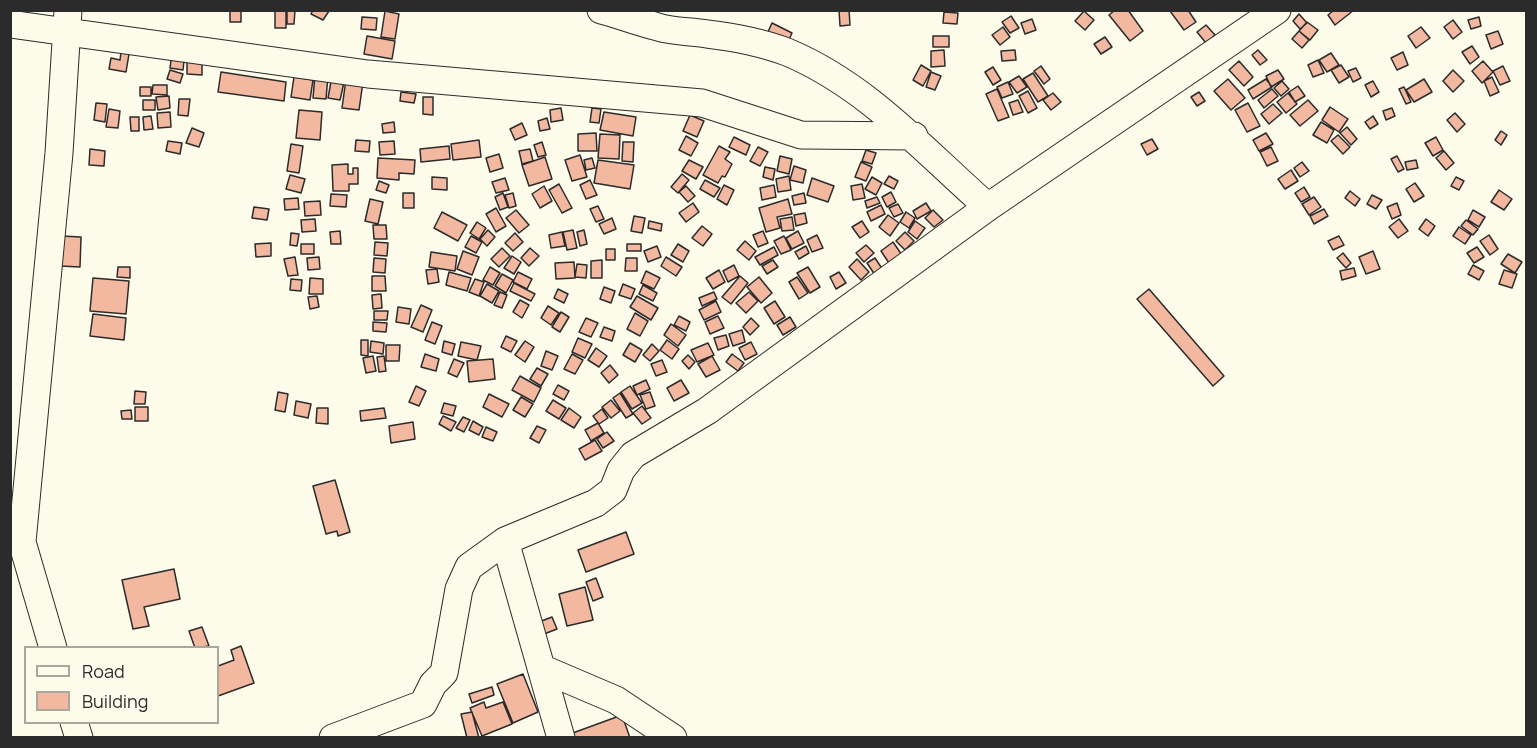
<!DOCTYPE html>
<style>
body{margin:0}
#map{position:relative;width:1537px;height:748px;overflow:hidden;background:#fdfbea;font-family:Manrope,sans-serif}
canvas{display:block}
.frame{position:absolute;inset:0;border:12px solid #2b2b2b;pointer-events:none}
.legend{position:absolute;left:24px;top:646px;width:195px;height:78px;box-sizing:border-box;background:#fdfbea;border:2px solid #a9a89e;margin:0;padding:8px 10px;list-style:none;font-size:18px;color:#2b2b2b}
.legend li{display:flex;align-items:center;gap:12px;height:30px}
.legend b{width:30px;border:2px solid #a9a89e}
</style>
<div id="map">
<canvas width="1537" height="748"></canvas>
<div class="frame"></div>
<ul class="legend">
<li><b style="height:8px;background:#fdfbea"></b>Road</li>
<li><b style="height:16px;background:#f2b8a0"></b>Building</li>
</ul>
</div>
<script>
const ctx = document.querySelector('canvas').getContext('2d');
ctx.lineJoin = 'round';
function fill(path, color) {
  ctx.fillStyle = color;
  ctx.fill(path, 'evenodd');
}
function trace(path, color, width, dash) {
  ctx.strokeStyle = color;
  ctx.lineWidth = width;
  ctx.lineCap = dash ? 'butt' : 'round';
  ctx.setLineDash(dash || []);
  ctx.stroke(path);
}
const building = new Path2D(`
 M 230,10 L 241,10 L 241,22 L 230,22 Z
 M 275,10 L 286,10 L 286,28 L 275,28 Z
 M 287,10 L 295,10 L 294,24 L 287,24 Z
 M 313,10 L 328,10 L 329,11 L 323,20 L 311,14 Z
 M 839,10 L 849,10 L 850,25 L 840,26 Z
 M 1115,10 L 1128,10 L 1143,31 L 1130,41 L 1109,15 Z
 M 1188,10 L 1196,22 L 1184,30 L 1170,11 Z
 M 1334,10 L 1354,10 L 1335,25 L 1328,15 Z
 M 385,11 L 399,14 L 395,39 L 381,37 Z
 M 1084,11 L 1094,20 L 1085,30 L 1075,21 Z
 M 944,12 L 958,13 L 957,24 L 943,23 Z
 M 1299,14 L 1307,23 L 1300,29 L 1293,21 Z
 M 1011,16 L 1019,28 L 1010,33 L 1002,22 Z
 M 362,17 L 377,18 L 376,30 L 361,29 Z
 M 1479,17 L 1481,26 L 1471,29 L 1468,20 Z
 M 1032,19 L 1036,30 L 1025,34 L 1021,23 Z
 M 1453,20 L 1462,32 L 1453,39 L 1444,27 Z
 M 1307,22 L 1318,30 L 1310,40 L 1299,31 Z
 M 772,23 L 792,33 L 787,44 L 767,34 Z
 M 1206,25 L 1215,35 L 1206,43 L 1197,32 Z
 M 1003,27 L 1010,37 L 1000,45 L 992,35 Z
 M 1421,27 L 1430,38 L 1416,48 L 1408,36 Z
 M 1299,31 L 1309,40 L 1302,48 L 1292,39 Z
 M 1498,31 L 1503,44 L 1491,49 L 1486,35 Z
 M 367,36 L 395,41 L 392,59 L 364,54 Z
 M 933,36 L 949,36 L 949,47 L 933,47 Z
 M 1105,37 L 1112,47 L 1101,54 L 1094,44 Z
 M 1472,46 L 1479,57 L 1470,64 L 1462,52 Z
 M 944,50 L 945,66 L 931,67 L 931,51 Z
 M 1015,50 L 1016,60 L 1002,61 L 1001,51 Z
 M 1258,50 L 1267,60 L 1260,65 L 1252,55 Z
 M 121,52 L 129,54 L 126,72 L 109,69 L 111,58 L 120,60 Z
 M 1403,52 L 1408,65 L 1397,70 L 1391,58 Z
 M 1331,53 L 1339,65 L 1327,72 L 1319,60 Z
 M 171,60 L 184,61 L 183,70 L 170,68 Z
 M 187,60 L 202,61 L 202,75 L 187,74 Z
 M 1318,60 L 1324,73 L 1313,77 L 1308,65 Z
 M 1239,61 L 1253,77 L 1244,86 L 1229,70 Z
 M 1483,61 L 1493,72 L 1482,83 L 1472,71 Z
 M 921,65 L 931,71 L 923,86 L 913,80 Z
 M 1341,65 L 1349,77 L 1339,83 L 1331,70 Z
 M 1041,66 L 1050,79 L 1044,84 L 1034,71 Z
 M 1503,66 L 1510,81 L 1500,85 L 1493,71 Z
 M 993,67 L 1001,80 L 993,85 L 985,72 Z
 M 1356,68 L 1361,78 L 1353,82 L 1348,71 Z
 M 170,70 L 183,74 L 180,83 L 167,79 Z
 M 1278,70 L 1284,79 L 1271,87 L 1266,76 Z
 M 1453,70 L 1464,81 L 1453,92 L 1443,81 Z
 M 221,72 L 286,82 L 284,101 L 218,92 Z
 M 931,72 L 941,76 L 935,90 L 926,87 Z
 M 1033,73 L 1048,96 L 1038,102 L 1023,79 Z
 M 315,75 L 328,76 L 326,99 L 313,98 Z
 M 332,76 L 345,78 L 340,100 L 328,98 Z
 M 1019,76 L 1027,87 L 1017,93 L 1009,82 Z
 M 294,77 L 313,80 L 310,100 L 291,97 Z
 M 1492,77 L 1499,92 L 1490,96 L 1484,81 Z
 M 346,79 L 363,82 L 359,110 L 342,108 Z
 M 1228,79 L 1245,98 L 1231,110 L 1214,91 Z
 M 1266,79 L 1272,87 L 1253,99 L 1248,90 Z
 M 1424,79 L 1432,92 L 1414,102 L 1406,90 Z
 M 1282,81 L 1289,89 L 1281,96 L 1274,88 Z
 M 1373,81 L 1379,92 L 1371,97 L 1365,85 Z
 M 1008,82 L 1013,94 L 1002,98 L 997,87 Z
 M 153,85 L 167,85 L 167,95 L 152,94 Z
 M 1298,86 L 1305,96 L 1295,102 L 1289,92 Z
 M 140,87 L 151,87 L 151,96 L 140,96 Z
 M 1404,87 L 1411,102 L 1406,104 L 1399,89 Z
 M 997,89 L 1009,117 L 998,121 L 986,94 Z
 M 1272,89 L 1278,96 L 1264,108 L 1258,100 Z
 M 1028,91 L 1037,108 L 1028,113 L 1019,96 Z
 M 401,92 L 416,94 L 414,103 L 400,101 Z
 M 1199,92 L 1205,101 L 1197,106 L 1191,97 Z
 M 1053,93 L 1061,102 L 1051,110 L 1043,100 Z
 M 1288,93 L 1297,104 L 1286,113 L 1277,102 Z
 M 169,96 L 170,108 L 158,110 L 156,97 Z
 M 423,97 L 433,97 L 433,115 L 423,114 Z
 M 179,99 L 190,99 L 188,116 L 178,115 Z
 M 143,100 L 155,100 L 155,110 L 143,110 Z
 M 1018,100 L 1023,112 L 1013,115 L 1009,103 Z
 M 1308,100 L 1318,111 L 1300,126 L 1290,115 Z
 M 96,103 L 107,104 L 105,122 L 94,120 Z
 M 1248,103 L 1260,126 L 1247,132 L 1235,110 Z
 M 1273,104 L 1282,113 L 1269,124 L 1261,114 Z
 M 1330,107 L 1348,119 L 1339,132 L 1322,120 Z
 M 561,108 L 563,120 L 551,122 L 550,110 Z
 M 592,108 L 601,109 L 599,123 L 590,122 Z
 M 1392,108 L 1395,116 L 1386,120 L 1383,111 Z
 M 109,109 L 120,111 L 118,128 L 106,127 Z
 M 299,110 L 322,112 L 320,140 L 296,138 Z
 M 170,112 L 171,127 L 158,128 L 157,113 Z
 M 604,112 L 636,117 L 633,136 L 600,130 Z
 M 1455,113 L 1465,124 L 1457,132 L 1447,120 Z
 M 690,115 L 704,121 L 697,137 L 683,131 Z
 M 151,116 L 153,129 L 144,130 L 143,117 Z
 M 1373,116 L 1378,124 L 1370,129 L 1365,122 Z
 M 130,117 L 139,117 L 139,131 L 131,131 Z
 M 547,118 L 550,129 L 540,131 L 538,121 Z
 M 394,122 L 395,132 L 383,133 L 382,124 Z
 M 1321,122 L 1334,130 L 1327,143 L 1313,135 Z
 M 522,123 L 527,135 L 515,140 L 510,129 Z
 M 1347,127 L 1357,139 L 1351,145 L 1340,133 Z
 M 192,128 L 204,133 L 199,147 L 186,143 Z
 M 1501,131 L 1507,135 L 1501,145 L 1495,140 Z
 M 596,133 L 597,151 L 578,151 L 578,134 Z
 M 1266,133 L 1273,144 L 1259,151 L 1253,140 Z
 M 600,134 L 620,135 L 619,159 L 598,158 Z
 M 1338,135 L 1350,147 L 1343,154 L 1331,141 Z
 M 686,136 L 698,143 L 691,156 L 679,150 Z
 M 734,137 L 750,145 L 746,155 L 729,147 Z
 M 1436,137 L 1443,150 L 1433,156 L 1425,143 Z
 M 1152,139 L 1158,149 L 1147,155 L 1141,144 Z
 M 356,140 L 370,141 L 369,152 L 355,151 Z
 M 479,140 L 481,157 L 453,160 L 451,144 Z
 M 168,141 L 182,143 L 180,154 L 166,151 Z
 M 394,141 L 395,154 L 380,155 L 379,142 Z
 M 542,142 L 546,155 L 538,157 L 534,145 Z
 M 623,142 L 634,142 L 633,162 L 622,161 Z
 M 291,144 L 303,146 L 299,173 L 287,171 Z
 M 449,146 L 450,159 L 421,162 L 420,149 Z
 M 719,146 L 730,152 L 725,159 L 732,164 L 725,177 L 722,176 L 718,183 L 703,175 Z
 M 758,147 L 768,152 L 760,166 L 750,161 Z
 M 1271,147 L 1278,161 L 1267,166 L 1260,152 Z
 M 90,149 L 105,151 L 104,166 L 89,165 Z
 M 530,149 L 533,161 L 522,164 L 519,151 Z
 M 866,150 L 876,153 L 872,164 L 862,161 Z
 M 1444,151 L 1454,163 L 1446,170 L 1436,158 Z
 M 499,154 L 503,168 L 490,172 L 486,158 Z
 M 580,155 L 587,177 L 572,181 L 565,160 Z
 M 780,156 L 792,159 L 789,174 L 777,171 Z
 M 1397,156 L 1404,169 L 1398,172 L 1391,159 Z
 M 545,157 L 552,179 L 529,186 L 522,165 Z
 M 378,158 L 415,160 L 414,174 L 399,173 L 399,180 L 377,178 Z
 M 592,158 L 595,168 L 586,170 L 584,160 Z
 M 598,160 L 634,165 L 630,189 L 594,183 Z
 M 689,160 L 703,167 L 696,179 L 682,171 Z
 M 1416,160 L 1418,168 L 1407,170 L 1405,162 Z
 M 861,162 L 872,167 L 866,181 L 855,177 Z
 M 1302,162 L 1309,171 L 1300,177 L 1294,168 Z
 M 348,164 L 348,174 L 353,174 L 353,168 L 358,168 L 358,184 L 349,184 L 349,191 L 333,191 L 332,165 Z
 M 794,166 L 806,170 L 803,183 L 790,180 Z
 M 765,167 L 775,169 L 773,180 L 763,177 Z
 M 1291,170 L 1298,181 L 1285,189 L 1278,179 Z
 M 682,174 L 689,180 L 678,193 L 671,187 Z
 M 290,175 L 305,179 L 301,193 L 286,189 Z
 M 789,176 L 791,190 L 778,192 L 776,179 Z
 M 889,176 L 898,181 L 894,189 L 884,184 Z
 M 432,177 L 447,178 L 447,190 L 432,189 Z
 M 872,177 L 882,183 L 876,195 L 865,189 Z
 M 1456,177 L 1464,181 L 1459,190 L 1451,186 Z
 M 505,178 L 509,190 L 496,193 L 492,182 Z
 M 812,178 L 834,186 L 828,202 L 807,195 Z
 M 590,180 L 597,195 L 586,199 L 580,185 Z
 M 705,180 L 720,188 L 714,197 L 700,189 Z
 M 379,181 L 389,185 L 386,193 L 376,190 Z
 M 1415,183 L 1424,196 L 1414,202 L 1406,189 Z
 M 559,184 L 572,208 L 562,213 L 549,190 Z
 M 862,184 L 865,198 L 853,200 L 851,186 Z
 M 724,185 L 734,190 L 727,205 L 717,199 Z
 M 774,185 L 776,197 L 762,200 L 760,188 Z
 M 544,186 L 552,201 L 540,208 L 532,194 Z
 M 686,186 L 695,196 L 688,202 L 679,192 Z
 M 1304,187 L 1310,197 L 1301,202 L 1295,193 Z
 M 1499,190 L 1512,199 L 1504,210 L 1491,202 Z
 M 1350,191 L 1360,199 L 1355,206 L 1345,198 Z
 M 891,192 L 896,202 L 887,207 L 882,197 Z
 M 403,193 L 414,193 L 414,208 L 403,208 Z
 M 503,193 L 508,207 L 500,210 L 495,197 Z
 M 513,193 L 516,206 L 509,208 L 505,195 Z
 M 804,193 L 806,203 L 794,205 L 792,196 Z
 M 331,194 L 347,195 L 346,207 L 330,206 Z
 M 1372,195 L 1382,200 L 1376,209 L 1367,204 Z
 M 877,197 L 880,203 L 867,208 L 865,201 Z
 M 1314,197 L 1321,207 L 1309,215 L 1302,204 Z
 M 298,198 L 299,209 L 285,210 L 284,199 Z
 M 370,199 L 383,202 L 378,224 L 365,221 Z
 M 788,199 L 792,214 L 777,217 L 780,228 L 766,232 L 759,208 Z
 M 320,201 L 321,215 L 305,216 L 304,202 Z
 M 693,203 L 699,212 L 686,222 L 679,213 Z
 M 926,203 L 931,211 L 917,219 L 913,211 Z
 M 1397,203 L 1401,215 L 1392,219 L 1387,207 Z
 M 898,204 L 903,213 L 894,217 L 889,208 Z
 M 881,205 L 885,214 L 871,221 L 867,212 Z
 M 598,206 L 604,219 L 596,222 L 590,209 Z
 M 254,207 L 269,209 L 267,220 L 252,218 Z
 M 496,208 L 506,226 L 496,232 L 486,214 Z
 M 1324,209 L 1328,216 L 1314,224 L 1310,216 Z
 M 516,210 L 529,225 L 519,233 L 506,218 Z
 M 933,210 L 943,220 L 934,227 L 925,218 Z
 M 1473,210 L 1485,217 L 1479,227 L 1468,220 Z
 M 442,212 L 467,225 L 458,241 L 434,228 Z
 M 906,212 L 915,218 L 909,228 L 900,222 Z
 M 805,213 L 807,223 L 796,226 L 794,215 Z
 M 888,215 L 899,223 L 890,236 L 879,227 Z
 M 634,216 L 645,218 L 642,233 L 631,231 Z
 M 792,217 L 794,230 L 782,231 L 780,219 Z
 M 612,218 L 616,229 L 604,234 L 599,224 Z
 M 315,219 L 316,231 L 302,232 L 301,220 Z
 M 1399,219 L 1408,231 L 1398,238 L 1389,227 Z
 M 1426,219 L 1435,226 L 1428,236 L 1419,229 Z
 M 1466,220 L 1478,229 L 1473,235 L 1461,226 Z
 M 649,221 L 662,224 L 661,231 L 648,228 Z
 M 862,221 L 869,232 L 860,238 L 852,227 Z
 M 915,221 L 925,228 L 917,239 L 908,232 Z
 M 477,222 L 486,228 L 479,239 L 470,233 Z
 M 373,225 L 386,225 L 387,239 L 374,239 Z
 M 702,226 L 712,234 L 703,246 L 692,238 Z
 M 1459,227 L 1471,235 L 1465,244 L 1453,236 Z
 M 488,230 L 495,237 L 487,246 L 480,239 Z
 M 573,230 L 577,248 L 567,250 L 563,232 Z
 M 584,230 L 587,244 L 580,246 L 577,232 Z
 M 340,231 L 341,244 L 331,244 L 330,232 Z
 M 763,231 L 768,243 L 758,247 L 753,235 Z
 M 798,231 L 804,243 L 792,249 L 786,238 Z
 M 562,232 L 565,246 L 551,248 L 549,235 Z
 M 905,232 L 914,241 L 905,250 L 896,241 Z
 M 291,233 L 299,234 L 297,246 L 290,245 Z
 M 515,233 L 523,242 L 513,251 L 505,243 Z
 M 817,235 L 823,248 L 812,252 L 807,240 Z
 M 1489,235 L 1498,249 L 1490,255 L 1480,241 Z
 M 61,236 L 81,237 L 80,267 L 60,266 Z
 M 471,236 L 482,242 L 476,253 L 465,247 Z
 M 784,236 L 791,250 L 781,254 L 774,241 Z
 M 1339,236 L 1344,245 L 1333,250 L 1328,241 Z
 M 745,241 L 756,251 L 749,260 L 737,250 Z
 M 375,242 L 388,243 L 387,256 L 374,255 Z
 M 893,242 L 902,255 L 889,263 L 881,251 Z
 M 271,243 L 271,256 L 256,257 L 255,244 Z
 M 301,244 L 314,244 L 314,254 L 301,254 Z
 M 627,244 L 641,244 L 641,251 L 627,251 Z
 M 678,244 L 689,251 L 683,262 L 671,255 Z
 M 866,245 L 874,253 L 864,262 L 856,253 Z
 M 657,246 L 661,257 L 648,262 L 644,251 Z
 M 806,246 L 809,253 L 799,259 L 795,252 Z
 M 774,247 L 778,255 L 760,265 L 755,257 Z
 M 1477,247 L 1484,257 L 1474,263 L 1467,253 Z
 M 502,248 L 510,256 L 499,267 L 491,259 Z
 M 530,248 L 539,256 L 529,266 L 521,258 Z
 M 606,249 L 615,249 L 615,260 L 606,260 Z
 M 463,251 L 479,257 L 472,275 L 457,269 Z
 M 1373,251 L 1380,269 L 1366,274 L 1359,257 Z
 M 431,252 L 457,256 L 455,271 L 429,267 Z
 M 1343,253 L 1351,263 L 1346,268 L 1337,258 Z
 M 1508,254 L 1522,262 L 1515,273 L 1501,264 Z
 M 512,256 L 521,262 L 514,274 L 504,268 Z
 M 295,257 L 298,275 L 288,276 L 284,259 Z
 M 319,257 L 320,269 L 308,270 L 307,258 Z
 M 666,257 L 682,267 L 676,276 L 661,266 Z
 M 374,258 L 386,259 L 385,273 L 373,272 Z
 M 626,258 L 637,258 L 637,271 L 625,271 Z
 M 875,258 L 883,270 L 875,275 L 867,263 Z
 M 857,259 L 869,272 L 861,280 L 849,267 Z
 M 602,260 L 602,278 L 591,278 L 591,261 Z
 M 773,260 L 778,267 L 767,274 L 762,266 Z
 M 574,262 L 575,278 L 556,279 L 555,263 Z
 M 577,264 L 587,265 L 586,278 L 575,277 Z
 M 734,265 L 739,276 L 728,282 L 723,271 Z
 M 1473,265 L 1484,271 L 1479,280 L 1468,274 Z
 M 118,267 L 130,267 L 130,278 L 117,277 Z
 M 490,267 L 500,273 L 493,285 L 483,280 Z
 M 808,267 L 820,287 L 810,293 L 797,273 Z
 M 1354,268 L 1356,276 L 1342,280 L 1340,271 Z
 M 437,269 L 439,282 L 428,284 L 426,270 Z
 M 719,270 L 725,282 L 713,289 L 706,278 Z
 M 1504,270 L 1517,274 L 1512,288 L 1499,284 Z
 M 646,271 L 660,278 L 654,289 L 641,283 Z
 M 449,272 L 471,278 L 467,291 L 446,285 Z
 M 518,272 L 532,279 L 527,289 L 513,282 Z
 M 839,272 L 846,283 L 836,289 L 830,277 Z
 M 502,274 L 513,280 L 506,293 L 495,286 Z
 M 372,276 L 385,276 L 386,291 L 372,291 Z
 M 740,276 L 748,283 L 731,304 L 722,297 Z
 M 759,277 L 772,293 L 761,303 L 747,287 Z
 M 797,277 L 808,293 L 799,299 L 789,282 Z
 M 93,278 L 129,281 L 126,314 L 90,311 Z
 M 310,278 L 323,279 L 323,294 L 309,294 Z
 M 291,279 L 302,280 L 301,291 L 290,290 Z
 M 475,279 L 484,282 L 479,296 L 469,292 Z
 M 514,283 L 535,294 L 531,301 L 510,291 Z
 M 487,284 L 499,291 L 492,303 L 480,296 Z
 M 623,284 L 635,289 L 631,299 L 619,295 Z
 M 643,285 L 657,293 L 653,301 L 639,294 Z
 M 604,287 L 615,291 L 611,303 L 600,299 Z
 M 558,289 L 568,294 L 564,303 L 554,298 Z
 M 1149,289 L 1224,376 L 1213,386 L 1137,299 Z
 M 500,292 L 507,295 L 502,308 L 494,305 Z
 M 714,292 L 717,299 L 702,306 L 699,298 Z
 M 749,292 L 758,301 L 746,313 L 736,303 Z
 M 381,294 L 382,308 L 373,309 L 372,295 Z
 M 317,296 L 319,307 L 310,309 L 308,297 Z
 M 637,296 L 658,308 L 651,320 L 630,307 Z
 M 520,300 L 529,305 L 522,318 L 513,312 Z
 M 716,301 L 721,312 L 704,320 L 699,310 Z
 M 775,301 L 785,317 L 774,324 L 764,308 Z
 M 421,305 L 432,310 L 423,332 L 411,327 Z
 M 548,306 L 559,313 L 551,325 L 541,318 Z
 M 398,307 L 411,309 L 409,324 L 396,322 Z
 M 374,311 L 388,311 L 387,320 L 374,320 Z
 M 561,312 L 569,317 L 560,332 L 552,327 Z
 M 635,313 L 648,321 L 640,336 L 627,329 Z
 M 93,314 L 126,318 L 124,340 L 90,336 Z
 M 679,316 L 690,322 L 686,331 L 674,325 Z
 M 718,316 L 724,328 L 710,334 L 705,322 Z
 M 790,317 L 796,327 L 783,335 L 777,325 Z
 M 586,318 L 598,323 L 591,337 L 579,332 Z
 M 751,318 L 759,326 L 750,335 L 743,327 Z
 M 373,322 L 387,323 L 386,332 L 373,331 Z
 M 432,322 L 442,326 L 435,344 L 425,340 Z
 M 671,324 L 686,335 L 678,346 L 664,335 Z
 M 604,327 L 615,331 L 612,341 L 600,337 Z
 M 742,330 L 745,342 L 733,346 L 729,334 Z
 M 726,335 L 729,346 L 718,350 L 714,338 Z
 M 506,336 L 517,341 L 511,352 L 501,347 Z
 M 578,338 L 592,344 L 585,358 L 572,352 Z
 M 361,340 L 368,340 L 368,356 L 361,355 Z
 M 667,340 L 679,349 L 672,359 L 660,350 Z
 M 371,341 L 384,343 L 383,354 L 370,352 Z
 M 444,341 L 455,344 L 452,355 L 442,352 Z
 M 525,341 L 534,347 L 525,362 L 515,355 Z
 M 461,342 L 481,346 L 477,360 L 458,356 Z
 M 751,342 L 757,354 L 745,360 L 739,348 Z
 M 630,343 L 642,350 L 635,362 L 623,355 Z
 M 708,343 L 714,355 L 697,362 L 691,350 Z
 M 652,344 L 659,351 L 650,361 L 643,355 Z
 M 386,345 L 400,345 L 399,361 L 386,361 Z
 M 596,348 L 607,356 L 599,367 L 588,360 Z
 M 546,351 L 558,356 L 552,370 L 541,366 Z
 M 425,354 L 439,359 L 436,371 L 421,367 Z
 M 572,354 L 583,360 L 575,374 L 564,369 Z
 M 732,354 L 744,363 L 738,371 L 726,362 Z
 M 688,355 L 695,362 L 689,369 L 682,361 Z
 M 373,356 L 376,371 L 366,373 L 363,358 Z
 M 384,356 L 386,371 L 379,372 L 377,357 Z
 M 712,356 L 720,370 L 706,377 L 698,364 Z
 M 454,359 L 464,363 L 457,377 L 448,373 Z
 M 493,359 L 495,379 L 469,382 L 467,361 Z
 M 662,360 L 667,372 L 656,376 L 651,364 Z
 M 610,365 L 618,375 L 609,383 L 601,373 Z
 M 537,368 L 548,374 L 541,386 L 530,379 Z
 M 520,376 L 541,388 L 534,402 L 512,390 Z
 M 646,380 L 650,389 L 637,395 L 633,386 Z
 M 681,380 L 689,393 L 674,401 L 667,388 Z
 M 558,385 L 569,391 L 564,400 L 553,394 Z
 M 416,386 L 426,391 L 419,406 L 409,402 Z
 M 630,386 L 642,403 L 632,409 L 621,392 Z
 M 135,391 L 146,392 L 145,404 L 134,404 Z
 M 278,392 L 288,394 L 285,412 L 275,410 Z
 M 650,392 L 655,406 L 646,409 L 640,395 Z
 M 620,393 L 633,414 L 626,418 L 613,398 Z
 M 489,394 L 509,404 L 502,417 L 483,407 Z
 M 521,397 L 533,404 L 525,417 L 513,410 Z
 M 553,400 L 566,408 L 559,419 L 546,411 Z
 M 611,400 L 620,411 L 611,418 L 602,407 Z
 M 296,401 L 311,404 L 308,418 L 294,415 Z
 M 444,403 L 456,406 L 453,416 L 441,413 Z
 M 642,406 L 651,418 L 642,424 L 633,413 Z
 M 135,407 L 148,407 L 148,421 L 135,421 Z
 M 317,408 L 328,408 L 328,424 L 316,423 Z
 M 384,408 L 386,418 L 361,421 L 360,411 Z
 M 569,408 L 581,417 L 574,428 L 561,420 Z
 M 602,409 L 608,418 L 599,424 L 593,416 Z
 M 131,410 L 132,419 L 122,419 L 121,411 Z
 M 443,416 L 456,422 L 451,431 L 439,424 Z
 M 463,417 L 470,420 L 464,432 L 456,428 Z
 M 473,421 L 483,427 L 479,435 L 469,430 Z
 M 413,422 L 415,439 L 391,443 L 389,426 Z
 M 598,423 L 604,433 L 591,441 L 585,430 Z
 M 537,426 L 546,430 L 539,443 L 530,438 Z
 M 486,427 L 497,432 L 493,441 L 482,437 Z
 M 607,432 L 614,441 L 603,448 L 597,439 Z
 M 595,440 L 602,451 L 585,460 L 579,449 Z
 M 335,480 L 350,532 L 338,536 L 337,531 L 326,534 L 313,486 Z
 M 626,532 L 634,554 L 586,572 L 578,550 Z
 M 174,569 L 180,599 L 144,607 L 149,626 L 133,629 L 122,580 Z
 M 596,578 L 603,597 L 593,601 L 586,582 Z
 M 585,587 L 593,620 L 567,626 L 559,594 Z
 M 552,617 L 557,629 L 544,634 L 539,622 Z
 M 202,627 L 209,646 L 195,648 L 189,631 Z
 M 241,646 L 254,683 L 218,696 L 218,666 L 234,660 L 231,650 Z
 M 523,674 L 538,712 L 513,723 L 497,684 Z
 M 492,687 L 494,695 L 472,703 L 469,694 Z
 M 484,702 L 486,708 L 503,702 L 512,724 L 482,736 L 470,708 Z
 M 472,712 L 479,738 L 467,738 L 461,714 Z
 M 622,715 L 630,738 L 571,738 L 570,734 Z`);
fill(building, '#f2b8a0');
trace(building, '#2b2b2b', 1.5);
const minor = new Path2D(`
 M 601,10 C 620,15 638,22 658,27 C 673,32 691,31 707,34 C 733,37 763,43 787,52 C 868,86 924,151 988,207
 M 10,24 L 368,74 L 702,103 L 801,135 L 914,136
 M 505,541 L 561,738
 M 53,648 L 22,542 L 59,153 L 68,10
 M 541,668 L 616,700 L 673,738
 M 74,722 L 79,738
 M 333,738 L 423,704 L 433,684 L 444,673 L 459,589 L 469,567 L 505,541 L 596,503 L 613,490 L 621,470 L 633,455 L 707,411 L 988,207 L 1277,10`);
trace(minor, '#2b2b2b', 29);
trace(minor, '#fdfbea', 27);
</script>
